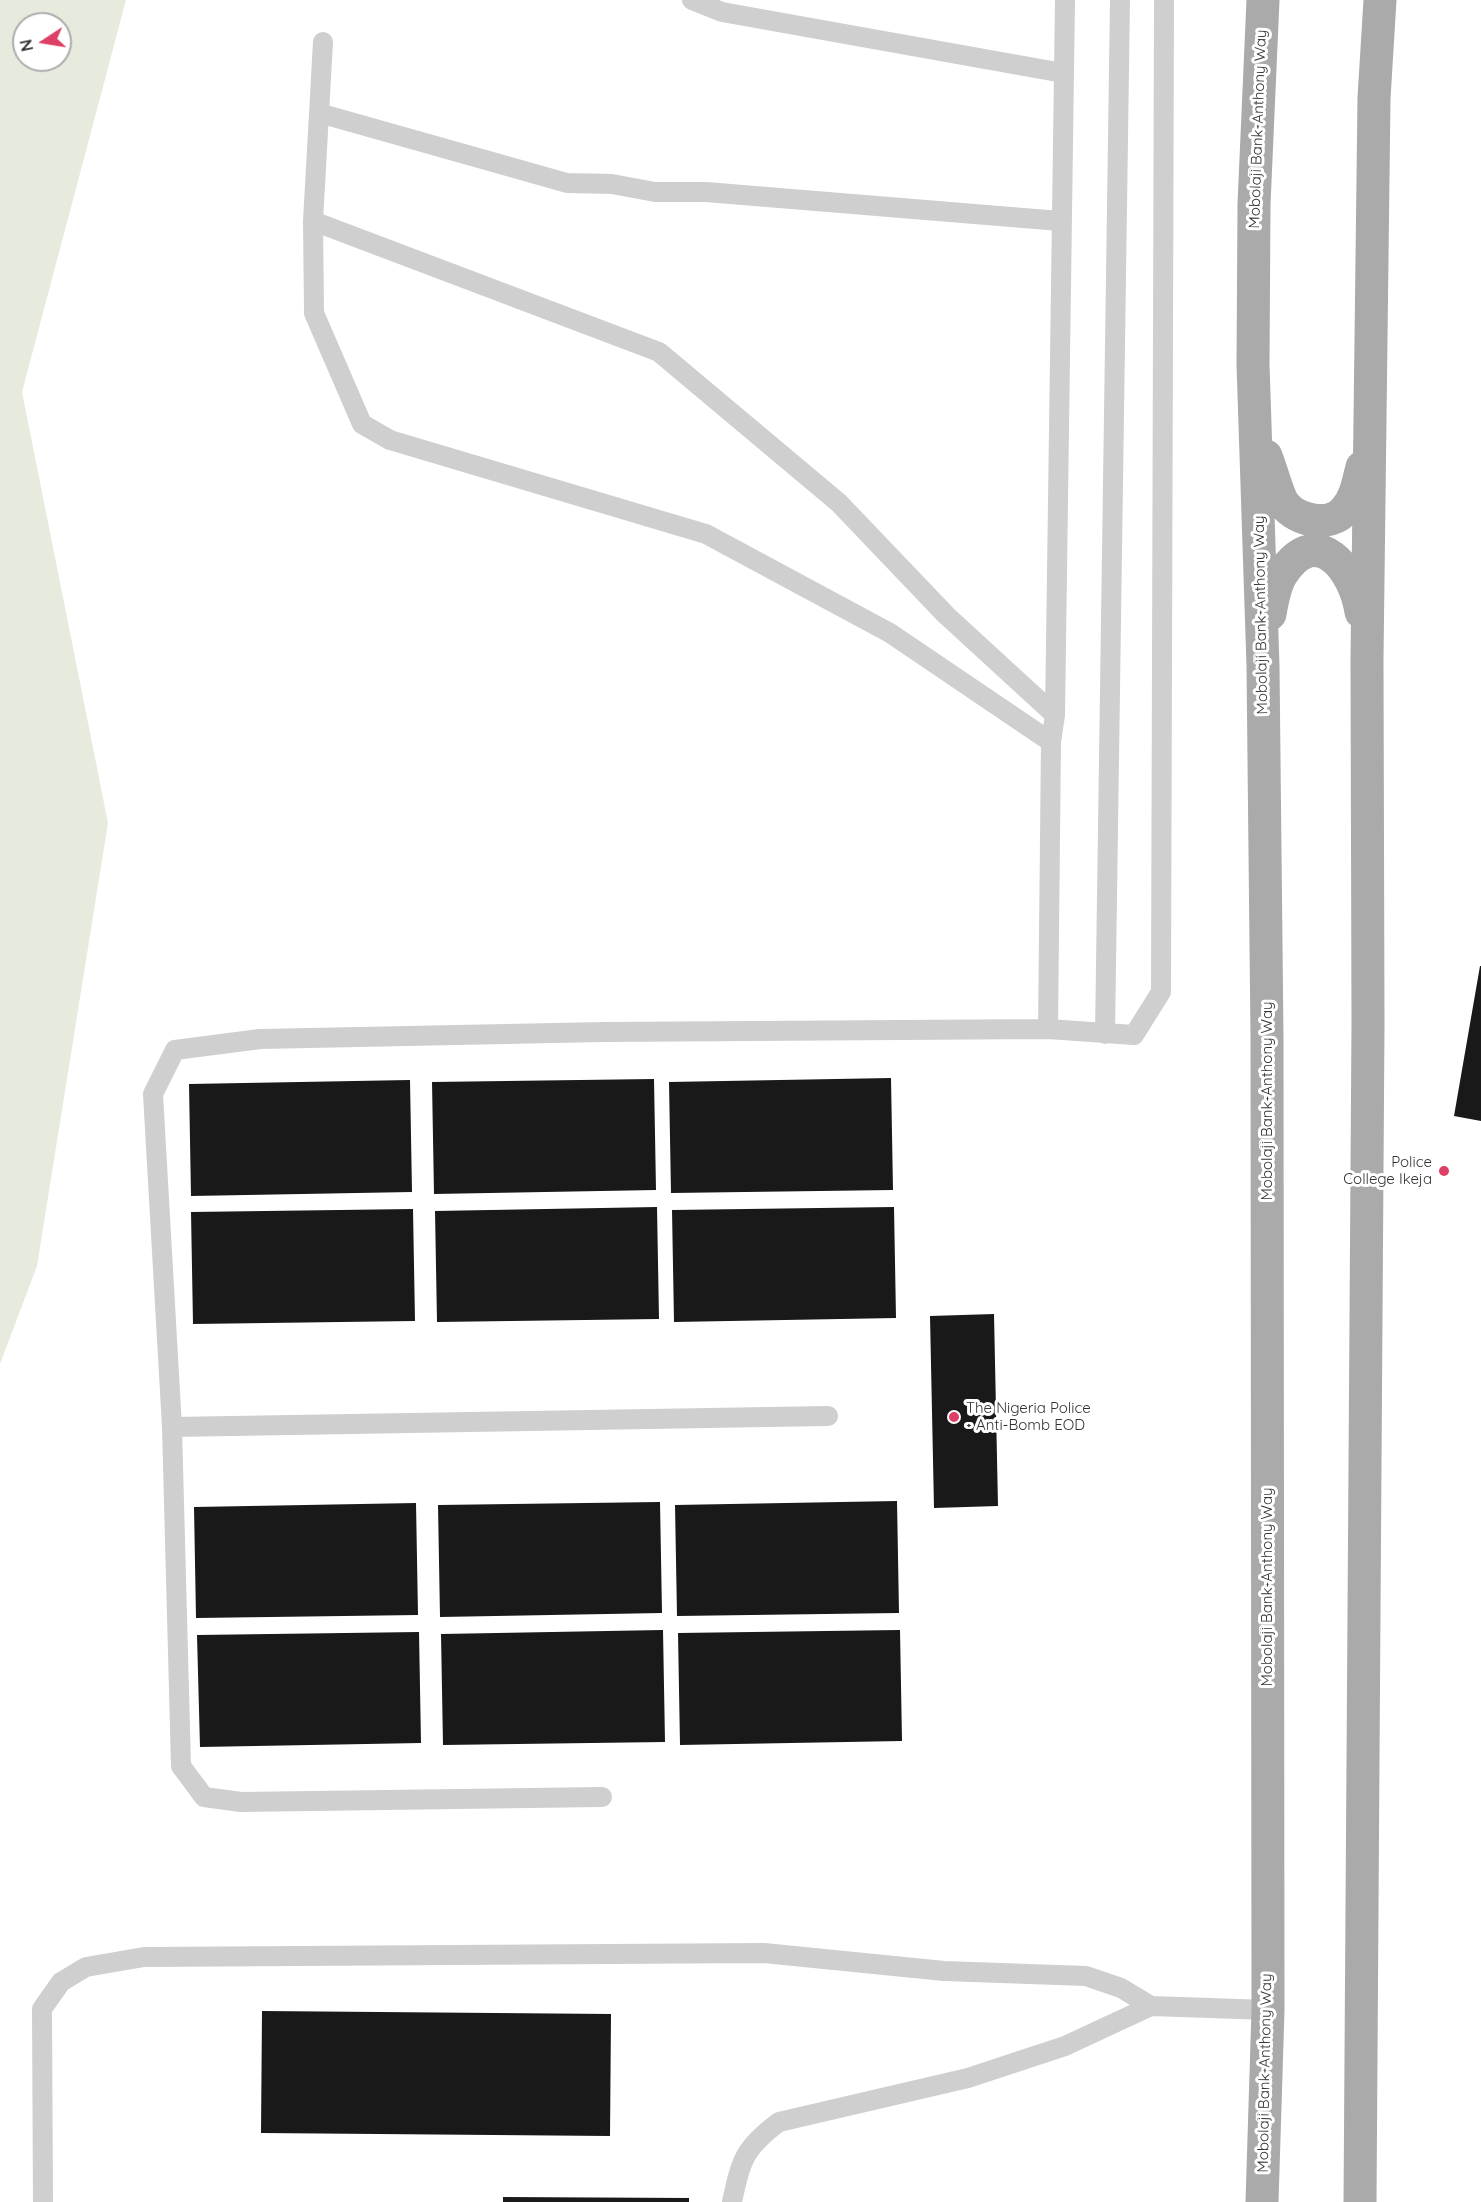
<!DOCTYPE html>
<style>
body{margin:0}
#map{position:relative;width:1481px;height:2202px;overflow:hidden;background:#fff;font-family:Quicksand,sans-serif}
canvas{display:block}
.north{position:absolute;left:12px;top:12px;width:60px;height:60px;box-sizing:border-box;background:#fff;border:2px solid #adadad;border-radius:50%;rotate:258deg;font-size:16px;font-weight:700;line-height:24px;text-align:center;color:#323232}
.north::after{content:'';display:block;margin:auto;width:21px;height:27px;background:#de3f65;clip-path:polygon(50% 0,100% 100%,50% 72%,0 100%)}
</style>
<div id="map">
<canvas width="1481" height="2202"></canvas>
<div class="north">N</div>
</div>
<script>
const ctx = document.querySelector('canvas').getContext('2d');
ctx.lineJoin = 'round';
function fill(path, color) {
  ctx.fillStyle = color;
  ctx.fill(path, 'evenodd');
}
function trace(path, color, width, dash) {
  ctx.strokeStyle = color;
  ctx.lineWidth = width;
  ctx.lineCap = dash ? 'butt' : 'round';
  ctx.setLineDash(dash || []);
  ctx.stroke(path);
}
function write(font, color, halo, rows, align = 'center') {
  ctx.font = font + ' Quicksand,sans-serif';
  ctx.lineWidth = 6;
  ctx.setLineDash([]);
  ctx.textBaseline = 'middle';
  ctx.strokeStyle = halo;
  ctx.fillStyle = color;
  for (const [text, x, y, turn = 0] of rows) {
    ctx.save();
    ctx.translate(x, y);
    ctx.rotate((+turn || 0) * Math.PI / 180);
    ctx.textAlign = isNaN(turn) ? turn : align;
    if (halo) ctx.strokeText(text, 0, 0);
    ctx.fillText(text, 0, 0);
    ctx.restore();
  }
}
fill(new Path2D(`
 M 0,0 L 126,0 L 22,392 L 108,823 L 37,1266 L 0,1364 ZM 24,24 L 60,24 L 60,60 L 24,60 Z`), '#e7ebde');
fill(new Path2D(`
 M 1480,966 L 1481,966 L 1481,1121 L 1454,1116 Z
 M 891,1078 L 893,1190 L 671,1193 L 669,1082 Z
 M 654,1079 L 656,1190 L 434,1194 L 432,1082 Z
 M 410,1080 L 412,1192 L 191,1196 L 189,1084 Z
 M 657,1207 L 659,1319 L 437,1322 L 435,1211 Z
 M 894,1207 L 896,1318 L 674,1322 L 672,1210 Z
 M 413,1209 L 415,1321 L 193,1324 L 191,1212 Z
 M 994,1314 L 998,1506 L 934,1508 L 930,1316 Z
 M 897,1501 L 899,1613 L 677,1616 L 675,1505 Z
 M 660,1502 L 662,1613 L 440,1617 L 438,1505 Z
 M 416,1503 L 418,1615 L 196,1618 L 194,1507 Z
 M 663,1630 L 665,1742 L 443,1745 L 441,1634 Z
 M 900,1630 L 902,1741 L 680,1745 L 678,1633 Z
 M 419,1632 L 421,1743 L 200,1747 L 197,1635 Z
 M 262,2011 L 611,2014 L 610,2136 L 261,2133 Z
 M 503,2197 L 689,2198 L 689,2202 L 503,2202 Z`), '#191919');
trace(new Path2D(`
 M 692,0 L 722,12 L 1063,73
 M 323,42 L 313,221 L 314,313 L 362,424 L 390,440 L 706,534 L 890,633 L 1051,742
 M 319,113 L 567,183 L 612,184 L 655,192 L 706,192 L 1060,221
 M 313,221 L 659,352 L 839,503 L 946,615 L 1055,715
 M 1048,1029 L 1051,742 L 1055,715 L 1065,0
 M 1105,1034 L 1120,0
 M 172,1427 L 828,1416
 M 602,1797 L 241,1802 L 204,1797 L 181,1766 L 172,1427 L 153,1094 L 175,1050 L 260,1039 L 604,1032 L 1048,1029 L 1134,1035 L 1161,992 L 1164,0
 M 43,2202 L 42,2009 L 61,1982 L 86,1967 L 144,1957 L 764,1953 L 944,1971 L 1086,1976 L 1121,1988 L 1151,2006 L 1268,2010
 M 732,2202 C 741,2160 744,2148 779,2122 L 968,2078 L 1065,2046 L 1151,2006`), '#cfcfcf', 20);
trace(new Path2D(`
 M 1266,456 C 1271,468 1278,496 1284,504 C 1297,521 1330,528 1345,510 C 1356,498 1358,482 1362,467
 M 1270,614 C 1272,602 1275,585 1282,574 C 1317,520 1355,570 1361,612
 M 1262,2202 L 1268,2010 L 1267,1038 L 1263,666 L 1253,364 L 1254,204 L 1263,0
 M 1360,2202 L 1368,1023 L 1367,659 L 1374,98 L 1380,0`), '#aaa', 33);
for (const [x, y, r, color] of [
 [1444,1171,6,"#de3f65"],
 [954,1417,6,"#de3f65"]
]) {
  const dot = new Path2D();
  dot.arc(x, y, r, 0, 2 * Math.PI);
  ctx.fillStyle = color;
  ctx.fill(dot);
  trace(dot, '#fff', 2);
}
write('15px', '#323232', '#fff', [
 ["Mobolaji Bank-Anthony Way",1258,129,-88],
 ["Mobolaji Bank-Anthony Way",1261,615,-91],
 ["Mobolaji Bank-Anthony Way",1267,1101,-90],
 ["Mobolaji Bank-Anthony Way",1267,1587,-90],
 ["Mobolaji Bank-Anthony Way",1265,2073,-89]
]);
write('15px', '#323232', '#fff', [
 ["Police",1432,1162],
 ["College Ikeja",1432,1179],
 ["The Nigeria Police",966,1408,"left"],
 ["- Anti-Bomb EOD",966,1425,"left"]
], 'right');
</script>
